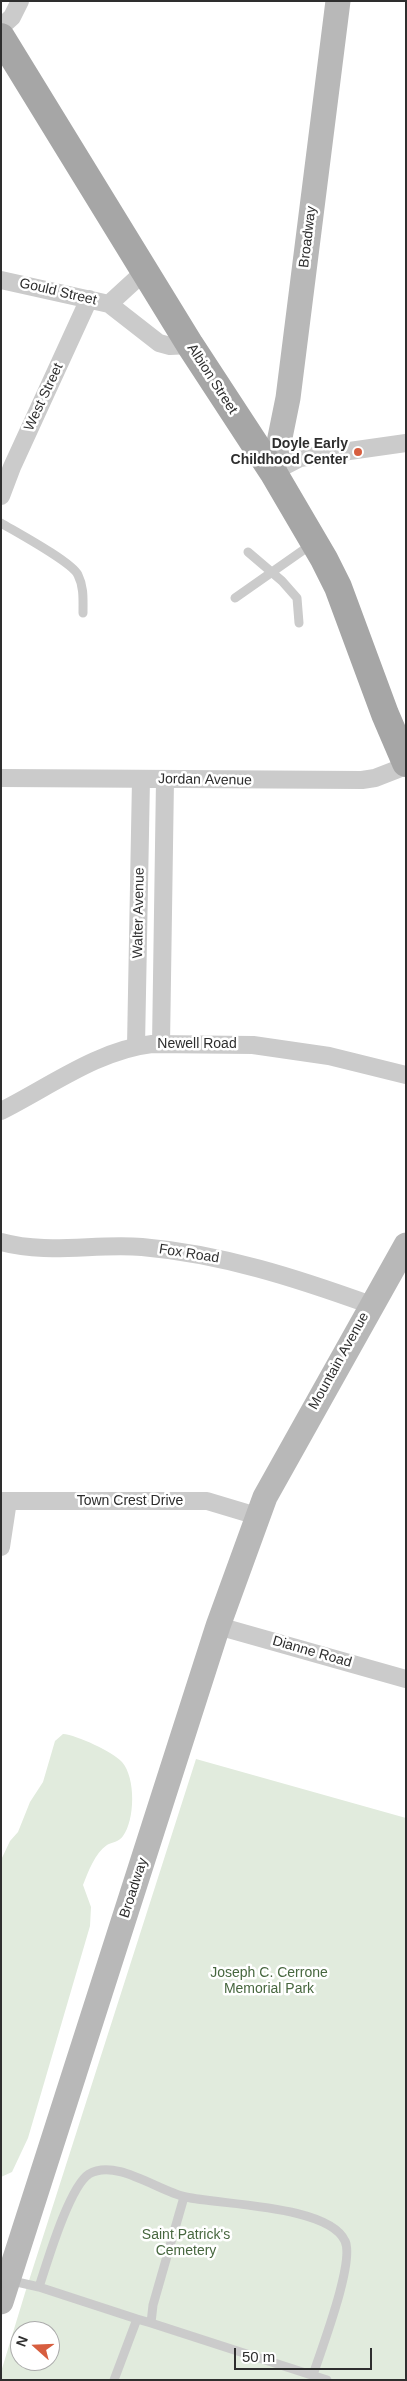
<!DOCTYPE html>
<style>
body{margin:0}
#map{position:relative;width:407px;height:2381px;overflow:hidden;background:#fff;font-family:Arial,sans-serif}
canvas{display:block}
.frame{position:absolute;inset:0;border:2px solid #2e2e2e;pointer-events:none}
.north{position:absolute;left:10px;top:2321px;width:50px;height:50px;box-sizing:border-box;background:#fff;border:1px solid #ababab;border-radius:50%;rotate:290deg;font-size:14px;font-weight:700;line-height:20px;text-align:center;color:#2e2e2e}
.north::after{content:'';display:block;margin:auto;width:18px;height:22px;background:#d75e3f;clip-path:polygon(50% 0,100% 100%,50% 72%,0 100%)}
.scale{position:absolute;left:234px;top:2348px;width:138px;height:22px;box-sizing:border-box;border:2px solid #2e2e2e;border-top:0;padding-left:6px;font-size:15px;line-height:18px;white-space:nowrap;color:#2e2e2e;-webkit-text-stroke:4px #fff;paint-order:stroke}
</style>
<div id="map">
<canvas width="407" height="2381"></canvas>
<div class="frame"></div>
<div class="north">N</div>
<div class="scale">50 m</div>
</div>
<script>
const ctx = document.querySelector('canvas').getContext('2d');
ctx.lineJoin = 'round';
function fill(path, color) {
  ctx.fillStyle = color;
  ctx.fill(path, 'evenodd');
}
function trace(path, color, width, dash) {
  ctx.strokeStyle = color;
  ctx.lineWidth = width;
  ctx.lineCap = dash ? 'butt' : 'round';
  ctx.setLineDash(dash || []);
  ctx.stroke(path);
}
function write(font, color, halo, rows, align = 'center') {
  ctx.font = font + ' Arial,sans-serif';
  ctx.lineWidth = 5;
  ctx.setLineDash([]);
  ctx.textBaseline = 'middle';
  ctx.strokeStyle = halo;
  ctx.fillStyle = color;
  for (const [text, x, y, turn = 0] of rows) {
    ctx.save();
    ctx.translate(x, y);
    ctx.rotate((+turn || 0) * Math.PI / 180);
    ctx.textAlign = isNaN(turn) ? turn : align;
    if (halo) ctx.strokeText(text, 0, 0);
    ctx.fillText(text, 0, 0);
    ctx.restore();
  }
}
fill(new Path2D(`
 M 63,1734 C 77,1735 113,1752 122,1762 C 136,1778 135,1820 123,1836 C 119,1842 112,1842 107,1845 C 95,1853 88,1872 83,1885 L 91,1907 L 90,1926 L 28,2138 L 12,2172 L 1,2177 L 1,1860 L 10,1841 L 18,1832 L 30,1802 L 43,1782 L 55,1741 Z
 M 196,1759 L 406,1818 L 406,2380 L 1,2380 L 1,2372 L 25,2293 ZM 20,2331 L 50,2331 L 50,2361 L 20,2361 Z`), '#e1ebdd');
trace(new Path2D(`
 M 1,523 C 16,532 72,562 78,575 C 84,587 83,599 83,613
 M 248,552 L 282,581 L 297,598 L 299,623
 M 235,598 L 312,544
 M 8,2280 L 39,2287 L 137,2319 L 114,2380
 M 39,2287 C 47,2263 69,2187 89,2174 C 116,2158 158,2191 186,2197 C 221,2205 329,2205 345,2241 C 355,2262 321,2350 313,2375
 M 137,2319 L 151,2323 L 153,2305 L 184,2197
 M 151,2323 L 327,2380`), '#cbcbcb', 9);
trace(new Path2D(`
 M 1,27 L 12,17 L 20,1
 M 1,280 L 109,304 L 159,343 L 170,346 L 190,345
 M 109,304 L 145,271
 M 273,472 L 300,458 L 406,443
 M 1,496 L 12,467 L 89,299
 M 1,778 L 362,780 L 375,778 L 406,766
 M 161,1044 L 165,780
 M 136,1046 L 141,779
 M 1,1111 C 49,1087 98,1050 152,1044 L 253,1045 L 329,1056 L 406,1075
 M 1,1242 C 47,1255 96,1243 142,1247 C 222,1254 296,1278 371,1305
 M 1,1501 L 207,1501 L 257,1516
 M 1,1547 L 8,1501
 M 218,1626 L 406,1679`), '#cbcbcb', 18);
trace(new Path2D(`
 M 273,472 L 288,398 L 338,1
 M 1,2302 L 218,1626 L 265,1497 L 406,1245`), '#b8b8b8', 25);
trace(new Path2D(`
 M 1,37 L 190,345 L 273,472 L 324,559 L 338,587 L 385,714 L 406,763`), '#a6a6a6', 28);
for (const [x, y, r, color] of [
 [358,452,5,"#d75e3f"]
]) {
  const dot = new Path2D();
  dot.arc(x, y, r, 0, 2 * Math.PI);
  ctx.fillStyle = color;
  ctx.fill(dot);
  trace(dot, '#fff', 2);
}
write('14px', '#2e2e2e', '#fff', [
 ["Broadway",308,237,-83],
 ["Gould Street",58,292,13],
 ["Albion Street",212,379,57],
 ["West Street",44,397,-65],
 ["Jordan Avenue",205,780,1],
 ["Walter Avenue",139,913,-89],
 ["Newell Road",197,1044],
 ["Fox Road",189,1254,9],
 ["Mountain Avenue",339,1361,-61],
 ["Town Crest Drive",130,1501],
 ["Dianne Road",312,1652,16],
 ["Broadway",134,1888,-72]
]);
write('bold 14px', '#2e2e2e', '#fff', [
 ["Doyle Early",348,444],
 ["Childhood Center",348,460]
], 'right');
write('14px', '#47673f', '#fff', [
 ["Joseph C. Cerrone",269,1973],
 ["Memorial Park",269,1989],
 ["Saint Patrick's",186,2235],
 ["Cemetery",186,2251]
]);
</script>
